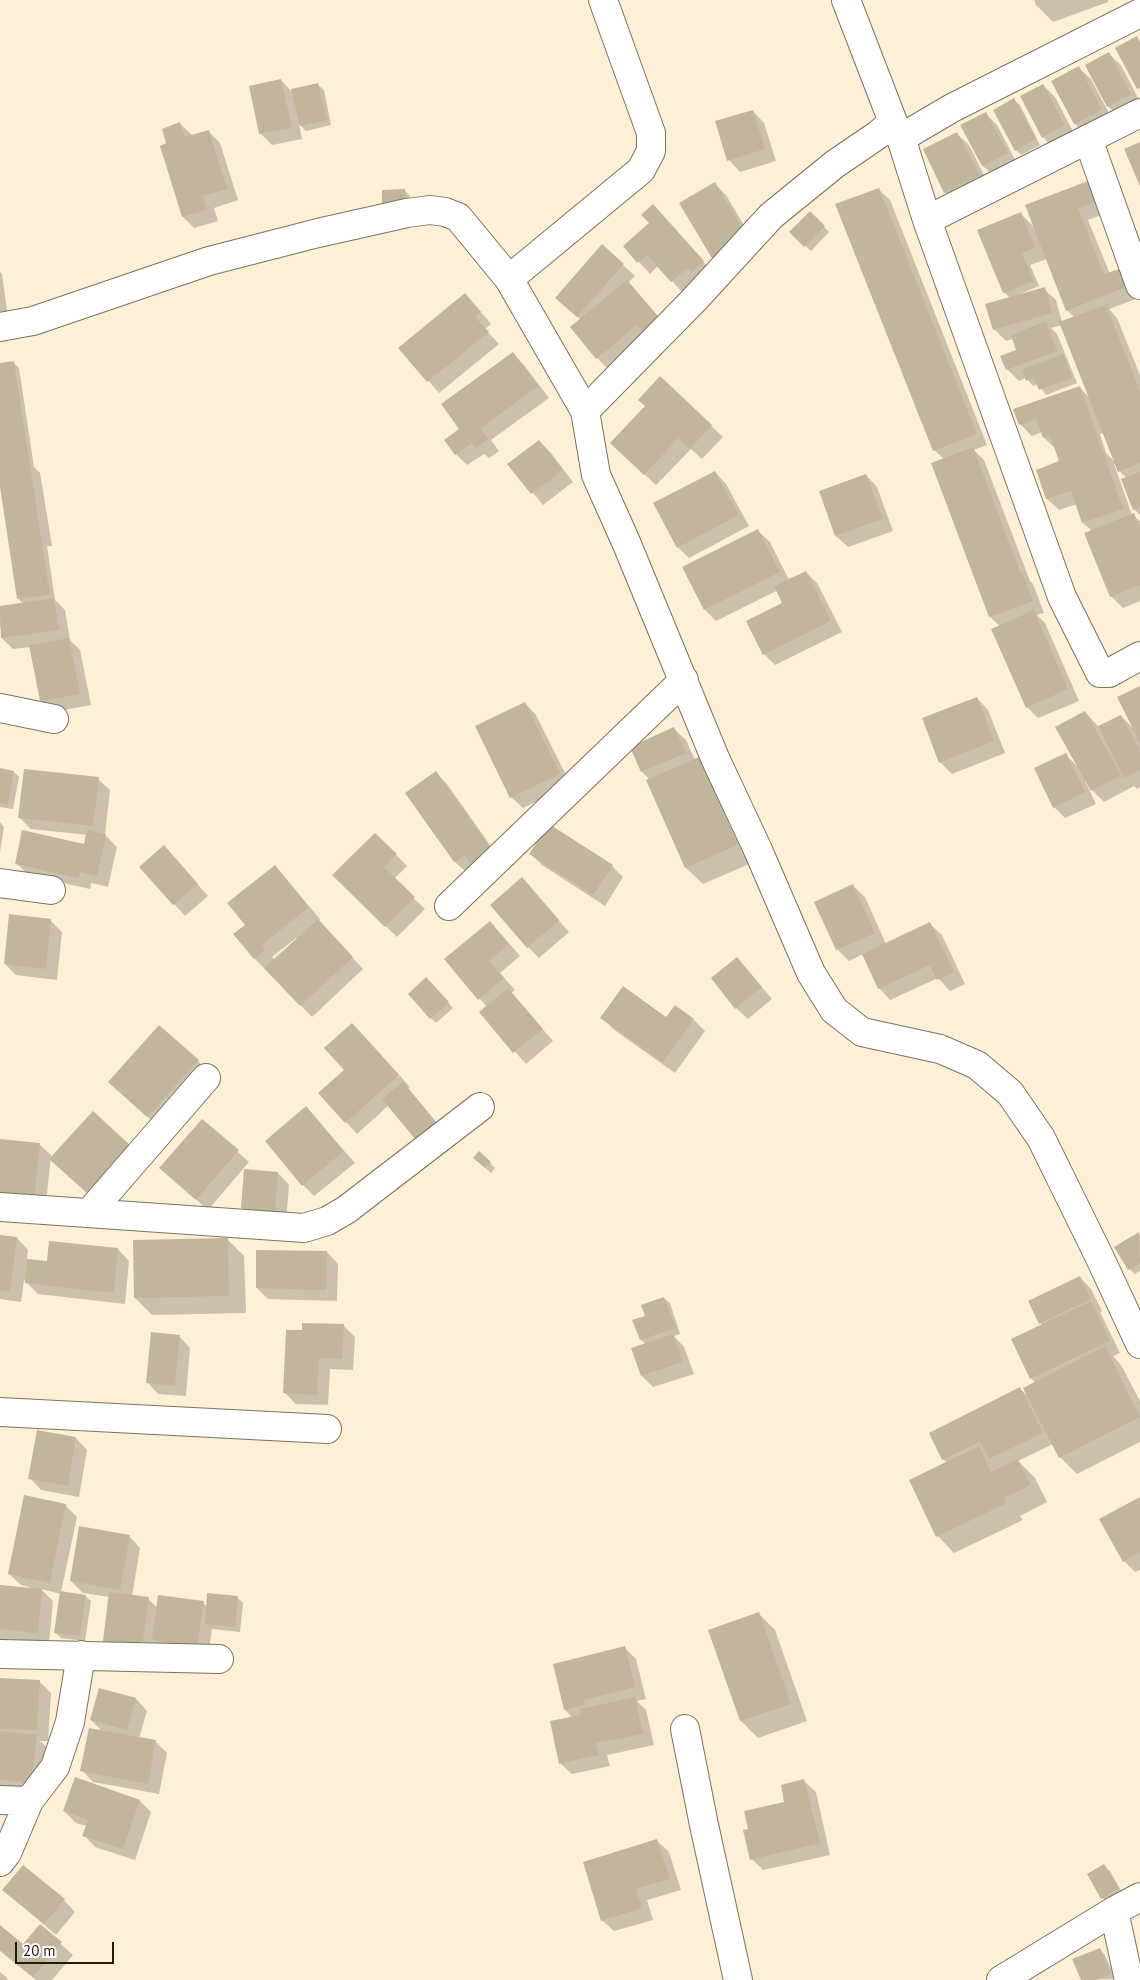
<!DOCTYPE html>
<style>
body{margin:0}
#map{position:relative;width:1140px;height:1980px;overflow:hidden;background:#fdf0d7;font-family:"PT Sans",sans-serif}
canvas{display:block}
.scale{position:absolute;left:15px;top:1942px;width:99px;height:22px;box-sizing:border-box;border:2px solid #201c13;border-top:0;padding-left:6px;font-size:15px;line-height:18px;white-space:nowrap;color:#201c13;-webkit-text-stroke:4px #fff;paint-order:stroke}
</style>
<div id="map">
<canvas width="1140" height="1980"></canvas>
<div class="scale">20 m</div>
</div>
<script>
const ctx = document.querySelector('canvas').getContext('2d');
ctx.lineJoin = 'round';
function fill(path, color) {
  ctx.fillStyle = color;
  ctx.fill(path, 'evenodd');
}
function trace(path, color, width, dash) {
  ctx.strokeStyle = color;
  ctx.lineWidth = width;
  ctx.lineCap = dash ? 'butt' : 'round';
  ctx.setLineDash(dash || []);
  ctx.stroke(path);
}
fill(new Path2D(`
 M 1034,0 L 1108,0 L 1108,2 L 1053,22 L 1036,5 Z
 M 1109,54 L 1121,65 L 1140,102 L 1119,117 L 1108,106 Z
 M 1079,68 L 1091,79 L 1113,121 L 1087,135 L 1075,124 L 1053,81 Z
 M 281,80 L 291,91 L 318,85 L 324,90 L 331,125 L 306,131 L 299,124 L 302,139 L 272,145 L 261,134 L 251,86 Z
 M 1043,85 L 1055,97 L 1076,137 L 1054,149 L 1043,137 Z
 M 1014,100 L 1020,105 L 1040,145 L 1021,155 L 1016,150 Z
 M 753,111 L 764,123 L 776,161 L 740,172 L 729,160 Z
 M 985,113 L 997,125 L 1018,165 L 995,177 L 983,166 L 962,126 Z
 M 180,124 L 192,135 L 208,131 L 220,143 L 238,200 L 214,208 L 218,221 L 194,228 L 183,217 L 168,144 Z
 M 957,134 L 969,145 L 990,187 L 957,203 L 945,192 Z
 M 1088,182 L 1099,193 L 1107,213 L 1088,220 L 1110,274 L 1119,270 L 1130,282 L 1136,299 L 1109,309 L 1117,318 L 1140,375 L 1140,515 L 1134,509 L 1127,478 L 1119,471 L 1116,464 L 1114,464 L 1132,515 L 1140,521 L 1140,601 L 1123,608 L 1111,596 L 1092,531 L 1083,523 L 1077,504 L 1059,510 L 1047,499 L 1037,470 L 1062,462 L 1056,449 L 1044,438 L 1042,432 L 1032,436 L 1020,424 L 1079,387 L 1091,399 L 1062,325 L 1051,328 L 1057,334 L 1077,383 L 1046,395 L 1038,384 L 1033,386 L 1026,378 L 1019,381 L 1007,369 L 1018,350 L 1013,339 L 1006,341 L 994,329 L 1010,298 L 1004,292 L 1021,214 L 1036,229 ZM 1047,259 L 1067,310 L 1075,318 L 1062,322 L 1056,300 L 1044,289 L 1020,296 L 1020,294 L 1039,286 L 1030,265 ZM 1104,433 L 1116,463 L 1106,453 L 1100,434 Z
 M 715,184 L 726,195 L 759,251 L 725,270 Z
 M 878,189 L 890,200 L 987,445 L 974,450 L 984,460 L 1030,581 L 1033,584 L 1044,613 L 1037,615 L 1045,623 L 1079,701 L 1038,718 L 1027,707 L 1000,626 L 990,617 L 933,463 L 944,459 L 934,450 Z
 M 404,190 L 410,196 L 411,210 L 389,211 Z
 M 653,205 L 714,274 L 683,293 L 658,266 L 650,274 L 624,246 L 650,223 Z
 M 810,213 L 829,232 L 811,251 L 791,232 Z
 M 602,246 L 635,276 L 628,283 L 673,334 L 608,369 L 597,358 L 581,320 L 568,309 Z
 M 0,272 L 2,274 L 7,311 L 0,312 Z
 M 476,306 L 491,324 L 485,329 L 499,344 L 439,393 L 400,348 Z
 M 513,354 L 524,365 L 549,398 L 491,440 L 499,451 L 489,458 L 484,454 L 467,465 L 456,454 Z
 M 13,362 L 19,368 L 34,467 L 40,473 L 52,546 L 47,546 L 55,600 L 65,610 L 70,640 L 80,650 L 91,705 L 53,712 L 42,701 L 31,647 L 13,649 L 2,638 L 0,625 L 0,607 L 23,604 L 19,599 L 0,479 L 0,364 Z
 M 661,378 L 723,437 L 702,459 L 691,449 L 656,485 L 623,454 Z
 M 539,441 L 551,453 L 573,482 L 543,505 L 509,464 Z
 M 715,472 L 726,484 L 749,526 L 689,558 L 678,547 Z
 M 866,475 L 877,487 L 893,531 L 848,547 L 836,536 Z
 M 758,531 L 770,542 L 789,580 L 806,572 L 817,583 L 842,632 L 775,665 L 764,654 L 784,603 L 778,590 L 716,621 L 705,610 L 683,568 Z
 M 1140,687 L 1140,787 L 1137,789 L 1134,786 L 1104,802 L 1092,790 L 1087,780 L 1085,781 L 1096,804 L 1065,818 L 1054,807 L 1066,755 L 1078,767 L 1085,712 L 1099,727 L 1121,716 L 1134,729 Z
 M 977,698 L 988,710 L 1005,753 L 952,774 L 940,762 Z
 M 525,703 L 536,715 L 571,785 L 523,808 L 511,797 Z
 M 674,729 L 686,740 L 695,760 L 699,758 L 716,775 L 754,862 L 703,884 L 686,868 L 650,780 L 642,772 L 631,747 Z
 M 0,769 L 14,772 L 19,777 L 13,809 L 0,807 Z
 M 436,773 L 447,784 L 502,862 L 467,873 L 455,862 L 407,794 Z
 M 98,779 L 110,790 L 105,835 L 117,847 L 108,887 L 91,883 L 90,889 L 28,875 L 16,863 L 85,846 L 88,835 L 31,829 L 20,818 Z
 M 0,822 L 4,827 L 0,852 Z
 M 375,834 L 407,866 L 394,879 L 425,909 L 397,937 L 334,875 Z
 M 164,847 L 208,896 L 185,916 L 141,867 Z
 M 531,854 L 612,866 L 623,877 L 605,906 L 542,865 Z
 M 275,866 L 320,919 L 318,921 L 363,969 L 312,1017 L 254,958 L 247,925 ZM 296,938 L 297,940 L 275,960 L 272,957 Z
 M 522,879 L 569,932 L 539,958 L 528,947 Z
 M 853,886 L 865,897 L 886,944 L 930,924 L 942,935 L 965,984 L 950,991 L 938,978 L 890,1000 L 879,988 L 863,954 L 849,961 L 837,949 L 816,902 Z
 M 51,921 L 62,932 L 57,980 L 16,975 L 5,964 Z
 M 501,934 L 520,956 L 500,973 L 515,990 L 511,993 L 553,1041 L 526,1064 L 480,1012 L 487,1007 L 446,959 Z
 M 737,958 L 772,999 L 748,1019 L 736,1008 Z
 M 432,984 L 453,1008 L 436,1023 L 431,1018 Z
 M 675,1007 L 694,1020 L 705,1031 L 675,1073 L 613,1029 L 602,1017 L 666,1019 Z
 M 364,1036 L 410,1087 L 408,1088 L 446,1134 L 427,1149 L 389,1105 L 357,1134 L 320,1094 L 346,1070 Z
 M 198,1061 L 209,1073 L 159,1127 L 121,1093 Z
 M 306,1108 L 355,1163 L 314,1196 L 303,1185 Z
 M 202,1120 L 249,1162 L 208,1210 L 161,1168 Z
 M 0,1140 L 39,1144 L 51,1155 L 45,1213 L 0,1208 Z
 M 480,1163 L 490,1163 L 495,1168 L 491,1173 Z
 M 278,1173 L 289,1185 L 286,1222 L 254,1219 L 242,1208 Z
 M 1138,1234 L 1140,1235 L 1140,1271 L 1135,1274 L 1129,1269 Z
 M 0,1236 L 17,1238 L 28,1250 L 27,1260 L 48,1262 L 118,1249 L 129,1261 L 125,1304 L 38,1294 L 24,1280 L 21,1302 L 0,1299 Z
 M 227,1239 L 244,1256 L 246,1313 L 152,1315 L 135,1298 Z
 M 327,1252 L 338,1264 L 337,1301 L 268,1299 L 257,1288 Z
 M 1080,1277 L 1091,1289 L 1102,1311 L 1100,1312 L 1120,1353 L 1113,1356 L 1121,1365 L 1140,1401 L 1140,1442 L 1077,1474 L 1060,1457 L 1053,1444 L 1018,1461 L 1035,1478 L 1047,1502 L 1020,1516 L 1023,1520 L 954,1553 L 938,1536 L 947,1463 L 943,1459 L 1020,1389 L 1028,1396 L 1035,1383 L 1031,1378 L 1042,1326 L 1029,1301 Z
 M 664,1298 L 670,1303 L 680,1334 L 674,1336 L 684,1347 L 694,1374 L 653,1387 L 642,1376 L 633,1349 L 646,1344 L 641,1340 L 646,1317 Z
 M 343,1325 L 355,1337 L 353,1370 L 330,1369 L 328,1405 L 296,1404 L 285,1393 L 303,1332 Z
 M 179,1336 L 190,1348 L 186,1396 L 158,1394 L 147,1382 Z
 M 76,1438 L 87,1450 L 79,1497 L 41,1490 L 30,1478 Z
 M 1140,1498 L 1140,1570 L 1135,1572 L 1124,1561 Z
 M 65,1505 L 77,1517 L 61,1592 L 85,1596 L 91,1601 L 85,1641 L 61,1638 L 55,1632 L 61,1594 L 41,1589 L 53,1601 L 49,1644 L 0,1639 L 0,1586 L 29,1589 L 29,1587 L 21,1585 L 9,1574 Z
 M 129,1536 L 140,1548 L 132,1596 L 148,1599 L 158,1608 L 203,1603 L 207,1607 L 238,1598 L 243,1603 L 240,1632 L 212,1629 L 208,1658 L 164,1651 L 155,1642 L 153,1658 L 115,1652 L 104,1641 L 110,1597 L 83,1593 L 71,1581 Z
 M 758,1613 L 775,1630 L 807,1721 L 758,1738 L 741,1721 Z
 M 624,1647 L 636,1659 L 646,1699 L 637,1701 L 646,1710 L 654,1745 L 607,1755 L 610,1766 L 572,1774 L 560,1763 L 573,1718 L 565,1710 L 554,1664 Z
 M 0,1679 L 39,1681 L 51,1693 L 48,1741 L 40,1741 L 48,1748 L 42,1794 L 0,1789 Z
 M 99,1689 L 136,1699 L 147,1711 L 139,1738 L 155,1741 L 167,1753 L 159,1794 L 93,1782 L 82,1770 L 103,1732 L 91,1720 Z
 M 804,1781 L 816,1792 L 830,1855 L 763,1870 L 752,1859 L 750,1830 L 786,1803 Z
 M 140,1801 L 151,1812 L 135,1860 L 95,1847 L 84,1835 L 87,1826 L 76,1823 L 64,1811 Z
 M 657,1841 L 669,1852 L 681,1890 L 647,1900 L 653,1920 L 614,1931 L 602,1920 Z
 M 1104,1866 L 1110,1871 L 1123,1894 L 1108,1903 L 1102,1898 Z
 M 4,1890 L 64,1900 L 75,1912 L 56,1935 Z
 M 0,1926 L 23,1946 L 40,1926 L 73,1955 L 52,1980 L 36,1980 L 0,1951 Z
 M 1100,1949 L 1105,1955 L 1116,1979 L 1083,1980 Z
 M 0,1972 L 6,1977 L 8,1980 L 0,1980 Z`), '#0003');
fill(new Path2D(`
 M 1137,36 L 1140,42 L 1140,88 L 1137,89 L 1115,48 Z
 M 1109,52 L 1131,94 L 1107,107 L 1085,65 Z
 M 1079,66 L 1102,110 L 1074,124 L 1051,81 Z
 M 281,79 L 292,128 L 259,134 L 249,86 Z
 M 318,83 L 327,120 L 300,126 L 291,89 Z
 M 1043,84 L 1065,125 L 1042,138 L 1020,96 Z
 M 1014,98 L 1036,139 L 1015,151 L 993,110 Z
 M 753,110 L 765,149 L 727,161 L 715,121 Z
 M 986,112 L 1008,153 L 982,166 L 960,125 Z
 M 180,122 L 185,137 L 209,130 L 227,189 L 203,196 L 207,210 L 182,217 L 160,146 L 166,143 L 162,129 Z
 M 957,132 L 980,175 L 944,193 L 923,149 Z
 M 1140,142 L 1140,186 L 1124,149 Z
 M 1088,181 L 1096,202 L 1078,208 L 1104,274 L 1119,269 L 1126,287 L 1066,311 L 1025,205 Z
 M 715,182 L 748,239 L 713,260 L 679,203 Z
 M 879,188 L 977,434 L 933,451 L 835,204 Z
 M 405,189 L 406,205 L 382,206 L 382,190 Z
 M 653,204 L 704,261 L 692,272 L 688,268 L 671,282 L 647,255 L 637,263 L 623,246 L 649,223 L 641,215 Z
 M 810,211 L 825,226 L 804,247 L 789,232 Z
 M 1021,212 L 1035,248 L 1022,253 L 1034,281 L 1003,293 L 977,230 Z
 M 602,244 L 624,264 L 577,317 L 555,298 Z
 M 627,280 L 663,322 L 646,336 L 637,325 L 596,359 L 570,327 Z
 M 1045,287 L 1052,313 L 993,330 L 985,304 Z
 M 465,293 L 481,312 L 475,317 L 489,332 L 427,382 L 398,348 Z
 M 1106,305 L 1140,391 L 1140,463 L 1118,472 L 1059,322 Z
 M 1046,321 L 1057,351 L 1006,370 L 1000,356 L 1016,350 L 1011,335 Z
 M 513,352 L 538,386 L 480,429 L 489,439 L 476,448 L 472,443 L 455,455 L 444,440 L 459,429 L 441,404 Z
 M 1063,354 L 1072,378 L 1039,390 L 1034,378 L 1026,381 L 1022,370 Z
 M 14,361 L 50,595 L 17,599 L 0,487 L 0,363 Z
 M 660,376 L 712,425 L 690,449 L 678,438 L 644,475 L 610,443 L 645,406 L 638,400 Z
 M 1080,386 L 1123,509 L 1082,523 L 1071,491 L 1046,499 L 1036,470 L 1059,461 L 1050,436 L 1043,438 L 1036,419 L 1019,425 L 1013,409 Z
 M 539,440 L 563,470 L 531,494 L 507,464 Z
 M 973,447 L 1020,572 L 1022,572 L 1033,601 L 989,617 L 931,463 Z
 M 715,471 L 739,515 L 677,548 L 653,503 Z
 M 1140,472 L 1140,507 L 1133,510 L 1121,479 Z
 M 866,474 L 883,519 L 835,536 L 819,491 Z
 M 1134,513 L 1140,528 L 1140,585 L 1110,597 L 1084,533 Z
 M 758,529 L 780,572 L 704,610 L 682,567 Z
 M 806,571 L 831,621 L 763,655 L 746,621 L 782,603 L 774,586 Z
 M 54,598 L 59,630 L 1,638 L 0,606 Z
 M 1034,610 L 1068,689 L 1026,708 L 991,629 Z
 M 69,638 L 80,694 L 40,701 L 29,645 Z
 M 1140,686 L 1140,743 L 1117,697 Z
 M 977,697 L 994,741 L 939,763 L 922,718 Z
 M 525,702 L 560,774 L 510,798 L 475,726 Z
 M 1085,711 L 1121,775 L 1091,791 L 1055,727 Z
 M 1121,715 L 1140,750 L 1140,770 L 1124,778 L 1098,726 Z
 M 674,727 L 686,753 L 641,772 L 630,747 Z
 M 1066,753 L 1085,792 L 1053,808 L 1034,768 Z
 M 699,757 L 738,845 L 685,868 L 646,780 Z
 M 0,768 L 14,771 L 8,804 L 0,803 Z
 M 24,769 L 99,777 L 93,826 L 18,818 Z
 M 436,771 L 492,850 L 471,865 L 465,855 L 454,862 L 405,793 Z
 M 549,824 L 613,865 L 593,895 L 529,854 Z
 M 22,830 L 84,844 L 87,830 L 106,834 L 97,876 L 80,872 L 79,878 L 15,864 Z
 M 375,833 L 397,854 L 384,867 L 415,897 L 385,927 L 332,875 Z
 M 164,845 L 198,884 L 173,905 L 139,867 Z
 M 275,865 L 309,907 L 262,945 L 265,950 L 254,959 L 233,934 L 245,925 L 227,903 Z
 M 522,877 L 559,920 L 527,948 L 490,905 Z
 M 853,884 L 875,933 L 836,950 L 814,902 Z
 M 9,914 L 51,919 L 46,969 L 4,964 Z
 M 318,919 L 353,957 L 300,1006 L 264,968 Z
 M 490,921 L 509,944 L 489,961 L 504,978 L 478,1000 L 444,959 Z
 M 930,922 L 954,972 L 937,980 L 930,965 L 878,989 L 862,954 Z
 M 737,957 L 762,987 L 735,1009 L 711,978 Z
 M 426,977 L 449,1002 L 430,1019 L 408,994 Z
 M 623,986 L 666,1017 L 675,1005 L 694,1019 L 663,1062 L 600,1018 Z
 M 508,988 L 543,1029 L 513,1053 L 479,1012 Z
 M 352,1023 L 399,1075 L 345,1123 L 318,1093 L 344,1070 L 324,1048 Z
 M 159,1025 L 199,1060 L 147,1117 L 108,1082 Z
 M 403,1082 L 436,1122 L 415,1139 L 382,1099 Z
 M 306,1106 L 344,1151 L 302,1186 L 265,1141 Z
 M 93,1111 L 132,1147 L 88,1194 L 49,1159 Z
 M 202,1119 L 239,1150 L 196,1200 L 159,1168 Z
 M 0,1139 L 40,1143 L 34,1202 L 0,1199 Z
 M 479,1151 L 491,1162 L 485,1168 L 473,1158 Z
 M 244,1169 L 278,1172 L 275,1212 L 241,1208 Z
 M 1139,1232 L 1140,1263 L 1128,1270 L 1114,1247 Z
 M 0,1235 L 17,1237 L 10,1291 L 0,1290 Z
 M 228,1238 L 229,1296 L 134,1298 L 133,1240 Z
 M 49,1241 L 118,1248 L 114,1293 L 25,1283 L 27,1259 L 47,1261 Z
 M 256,1250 L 327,1251 L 326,1290 L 256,1288 Z
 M 1080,1276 L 1091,1299 L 1039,1324 L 1028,1301 Z
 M 664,1297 L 676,1328 L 640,1340 L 632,1320 L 645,1316 L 641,1305 Z
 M 1091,1301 L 1110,1341 L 1030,1379 L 1011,1339 Z
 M 302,1323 L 344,1324 L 342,1359 L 319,1358 L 317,1395 L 283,1393 L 286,1330 L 302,1330 Z
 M 151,1332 L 180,1335 L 175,1386 L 146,1383 Z
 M 673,1334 L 683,1362 L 641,1376 L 631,1348 Z
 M 1105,1346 L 1140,1417 L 1059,1458 L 1023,1388 Z
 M 1020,1387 L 1043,1433 L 989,1459 L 980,1442 L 942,1460 L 929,1433 Z
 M 37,1430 L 76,1437 L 68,1486 L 28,1479 Z
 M 979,1446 L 991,1472 L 1018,1459 L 1031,1485 L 1004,1498 L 1007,1503 L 936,1537 L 909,1480 Z
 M 24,1495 L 66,1504 L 50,1583 L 8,1574 Z
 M 1140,1497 L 1140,1552 L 1123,1562 L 1099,1519 Z
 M 79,1526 L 130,1535 L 120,1590 L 70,1581 Z
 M 0,1585 L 42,1589 L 38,1633 L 0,1629 Z
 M 60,1591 L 86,1595 L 80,1636 L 54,1633 Z
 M 109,1592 L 149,1597 L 142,1647 L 103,1641 Z
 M 207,1593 L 238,1596 L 235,1627 L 205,1624 Z
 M 158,1595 L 204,1601 L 197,1647 L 152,1640 Z
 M 759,1612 L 791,1704 L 740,1721 L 708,1630 Z
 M 625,1646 L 635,1687 L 584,1700 L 585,1705 L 564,1710 L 553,1664 Z
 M 0,1678 L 40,1680 L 37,1730 L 0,1729 Z
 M 99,1688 L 136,1698 L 127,1730 L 90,1720 Z
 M 635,1697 L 643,1734 L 596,1743 L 599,1755 L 559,1764 L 550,1721 L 581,1715 L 580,1709 Z
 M 89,1728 L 156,1740 L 148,1784 L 80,1771 Z
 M 0,1731 L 37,1735 L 31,1783 L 0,1780 Z
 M 75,1777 L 140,1800 L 123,1849 L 82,1836 L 88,1820 L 63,1811 Z
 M 804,1779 L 820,1843 L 750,1860 L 743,1830 L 748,1829 L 744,1811 L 784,1802 L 781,1785 Z
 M 657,1839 L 670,1879 L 636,1889 L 642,1908 L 601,1921 L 583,1862 Z
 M 1104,1864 L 1119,1888 L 1101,1899 L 1087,1874 Z
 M 23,1865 L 65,1899 L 44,1924 L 2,1890 Z
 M 40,1924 L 62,1942 L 33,1977 L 0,1950 L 0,1925 L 23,1944 Z
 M 1100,1948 L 1111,1974 L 1096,1980 L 1081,1980 L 1072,1959 Z`), '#c1b59c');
const minor = new Path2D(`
 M 846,0 L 893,122
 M 901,138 L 952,108 L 1140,13
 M 1088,139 L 1140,285
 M 927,220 L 1140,113
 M 509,279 L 641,170 L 651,151 L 651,133 L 603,0
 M 0,327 L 33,321 L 209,261 L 318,233 L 407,213 L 430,210 L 445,212 L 458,217 L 509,279 L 585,411 L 596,475 L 626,542 L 715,758 L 758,850 L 811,973 L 834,1010 L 862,1032 L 940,1049 L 977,1065 L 1010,1093 L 1041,1138 L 1099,1256 L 1140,1344
 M 585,411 L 694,300 L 771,216 L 835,164 L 879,134 L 893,122 L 901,138 L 927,220 L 1062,597 L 1100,673 L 1109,673 L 1140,656
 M 0,708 L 54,719
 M 0,883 L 51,890
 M 449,906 L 684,680
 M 0,1207 L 304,1228 L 327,1221 L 346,1210 L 480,1107
 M 89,1213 L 206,1078
 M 0,1412 L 327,1429
 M 0,1654 L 219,1659
 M 685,1729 L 704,1825 L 738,1980
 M 0,1800 L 29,1801
 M 0,1862 L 7,1853 L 29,1801 L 55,1767 L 70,1722 L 81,1655
 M 1114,1911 L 1129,1980
 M 1001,1980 L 1114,1911 L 1140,1897`);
trace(minor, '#7d725b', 30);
trace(minor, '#fff', 28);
</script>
